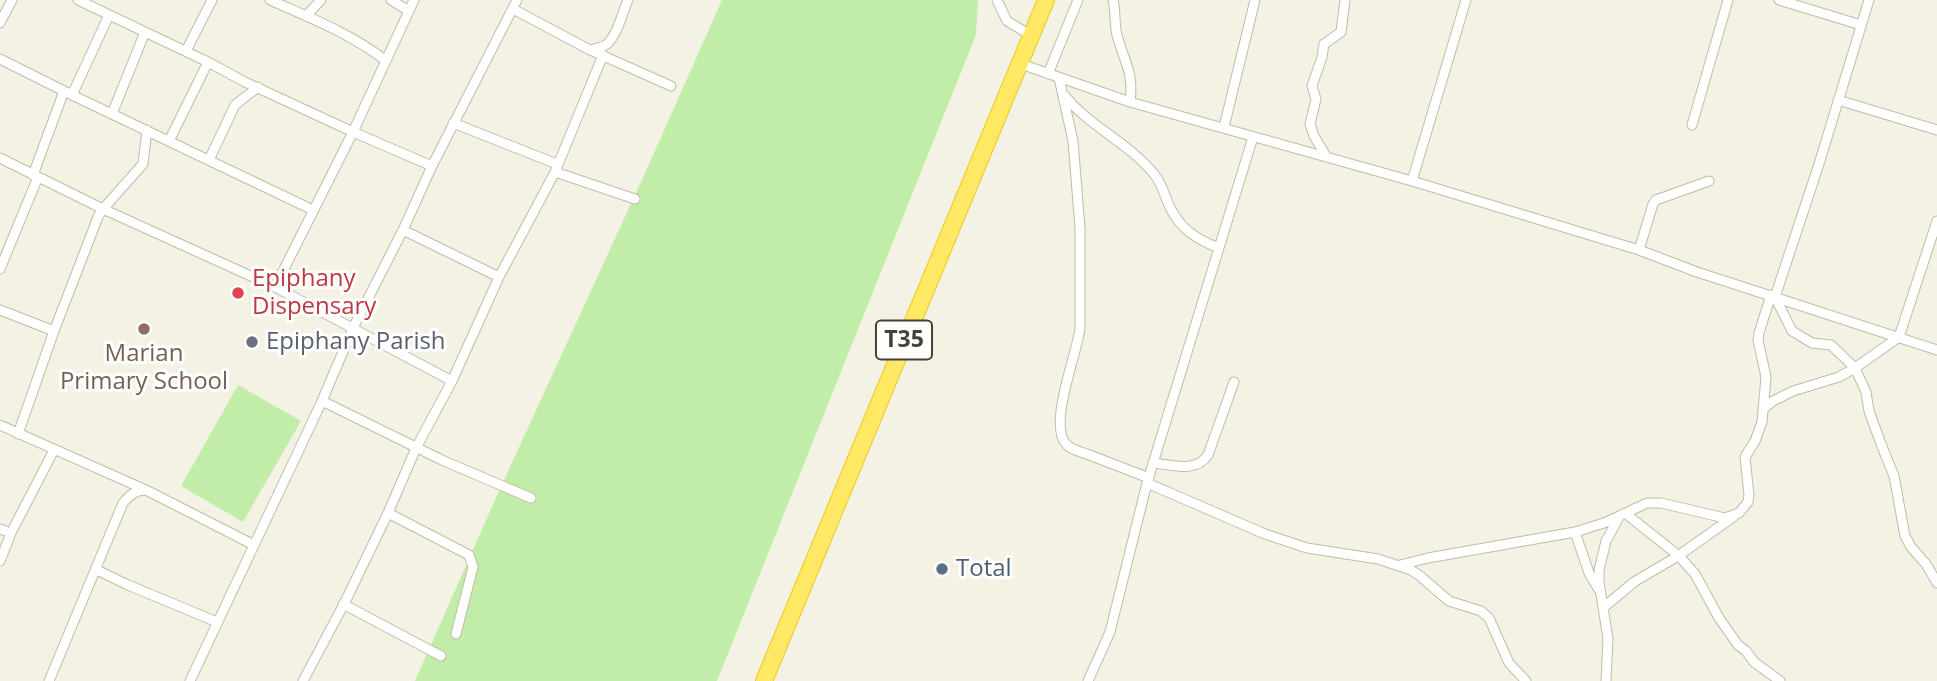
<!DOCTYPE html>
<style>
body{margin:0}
canvas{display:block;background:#f4f2e4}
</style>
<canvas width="1937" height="681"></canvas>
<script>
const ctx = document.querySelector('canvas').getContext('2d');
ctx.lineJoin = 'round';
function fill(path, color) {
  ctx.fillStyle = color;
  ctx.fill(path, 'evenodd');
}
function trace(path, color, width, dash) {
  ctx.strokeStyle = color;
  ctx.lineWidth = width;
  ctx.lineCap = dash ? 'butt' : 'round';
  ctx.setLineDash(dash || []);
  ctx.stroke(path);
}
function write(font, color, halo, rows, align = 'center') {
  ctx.font = font + ' "Open Sans",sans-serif';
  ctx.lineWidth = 6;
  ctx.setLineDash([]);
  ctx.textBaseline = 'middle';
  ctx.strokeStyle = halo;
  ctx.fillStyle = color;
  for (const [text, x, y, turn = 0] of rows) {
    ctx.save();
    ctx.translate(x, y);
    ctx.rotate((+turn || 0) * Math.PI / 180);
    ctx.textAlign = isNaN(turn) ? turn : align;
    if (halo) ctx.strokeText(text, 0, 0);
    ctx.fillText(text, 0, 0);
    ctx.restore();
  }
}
fill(new Path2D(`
 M 722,0 L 978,0 L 976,35 L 717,681 L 415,681 L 498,493 L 646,171 Z
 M 238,385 L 301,421 L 243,522 L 181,486 Z`), '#c1eda8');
const street = new Path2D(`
 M 78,0 L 208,62 L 245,82 L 353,132 L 432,166
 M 270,0 C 312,19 348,32 385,60
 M 391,0 L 409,11
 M 997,0 L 1007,21 L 1032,36
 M 1113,0 C 1116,11 1114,23 1117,35 C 1124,63 1134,70 1130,102
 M 1779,0 L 1861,25
 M 1869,0 L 1819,164 L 1775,297 L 1792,331 L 1812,343 L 1831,345 L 1855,368 L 1866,392 L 1869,411 L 1881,444 L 1894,476 L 1905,536 L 1911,547 L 1926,564 L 1937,583
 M 513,9 L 590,50 L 671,86
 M 306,16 L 321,0
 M 0,23 L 12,0
 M 590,50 C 595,48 602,48 607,44 C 618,34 622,13 628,0
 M 186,51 L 212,0
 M 0,59 L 72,95 L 313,210
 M 1018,63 L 1130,102 L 1412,181 L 1639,250 L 1697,272 L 1937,350
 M 1048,74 L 1078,0
 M 1059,78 L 1073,141 L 1080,228 L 1080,328 C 1077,355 1047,426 1067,445 C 1072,450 1081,452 1087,454 C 1108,462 1128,470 1149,478
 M 72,95 L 109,15
 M 1065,96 C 1090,127 1129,143 1154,174 C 1161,182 1164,193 1168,203 C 1178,227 1195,239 1219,248
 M 1838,100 L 1937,130
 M 112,114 L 145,32
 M 453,123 L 557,164
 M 1692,125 L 1728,0
 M 1224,127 L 1255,0
 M 169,141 L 208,62
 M 1326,156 L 1314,136 L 1310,124 L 1316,99 L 1312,86 L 1322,57 L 1324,44 L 1341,32 L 1345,0
 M 0,158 L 103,209 L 275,287 L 452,381
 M 209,160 L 235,105 L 258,87
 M 555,172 L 635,199
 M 33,175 L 64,91
 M 1412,181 L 1466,0
 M 403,230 L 499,277
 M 1639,250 L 1653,204 L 1656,200 L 1709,181
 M 0,269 L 38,177
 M 275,287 L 353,132 L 414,0
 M 0,310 L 54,331
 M 322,401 L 444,461 L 531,498
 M 1763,409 L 1773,401 L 1793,391 L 1839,377 L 1855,368 L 1899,337 L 1937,221
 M 0,425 L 146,490 L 254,545
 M 18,434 L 54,331 L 98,217 L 103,209 L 143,164 L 147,130
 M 1154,463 C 1172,465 1196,473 1208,455 L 1234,382
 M 1147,483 L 1265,534 L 1307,548 L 1378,559 L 1411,570 L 1420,576 L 1449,601 L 1481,611 L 1489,618 L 1509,663 L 1526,681
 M 388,513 L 469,555 L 473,567 L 456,634
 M 1625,513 L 1679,556 L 1695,574 L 1719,618 L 1738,645 L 1746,651 L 1754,662 L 1780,681
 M 0,529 L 11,533
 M 1575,532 L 1589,573 L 1599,590
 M 0,561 L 11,533 L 54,450
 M 1400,565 L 1428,558 L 1575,532 L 1604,523 L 1647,503 L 1661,503 L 1725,518 L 1739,513 L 1748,502 L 1749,495 L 1745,457 L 1755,441 L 1762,422 L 1766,377 L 1758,340 L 1759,333 L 1771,295
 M 97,570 L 128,585 L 217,622
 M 343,604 L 441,656
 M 1603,608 L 1634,582 L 1678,556 L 1733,517
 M 49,681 L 123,503 C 129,496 135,490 145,490
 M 190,681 L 322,401 L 353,328 L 403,230 L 432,166 L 517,0
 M 303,681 L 345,602 L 388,513 L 416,448 L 452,381 L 499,277 L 555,172 L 603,55
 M 1088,681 L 1110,632 L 1147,483 L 1253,137
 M 1606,681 L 1608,639 L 1599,582 L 1599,570 L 1606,541 L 1619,517`);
const highway = new Path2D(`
 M 764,681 L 1046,0`);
trace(street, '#c0bca5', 11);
trace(highway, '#edc924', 18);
trace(street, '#fff', 9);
trace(highway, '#ffe863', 16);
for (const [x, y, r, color] of [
 [238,293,7,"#e0444e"],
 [144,329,7,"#8d6e63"],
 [252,342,7,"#6b7280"],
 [942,569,7,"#5c6f8a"]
]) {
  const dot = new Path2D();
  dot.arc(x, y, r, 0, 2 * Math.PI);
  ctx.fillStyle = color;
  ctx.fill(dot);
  trace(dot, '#fff', 2.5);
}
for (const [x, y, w] of [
 [904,340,56]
]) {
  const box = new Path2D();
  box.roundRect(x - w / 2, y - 19.5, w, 39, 5);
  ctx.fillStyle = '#fff';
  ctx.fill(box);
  trace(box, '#464233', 2);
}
write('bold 23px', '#464233', null, [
 ["T35",904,340]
]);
write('24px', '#be3a42', '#fff', [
 ["Epiphany",252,279],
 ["Dispensary",252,307]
], 'left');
write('24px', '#5b616d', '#fff', [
 ["Epiphany Parish",266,342]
], 'left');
write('24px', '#785e54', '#fff', [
 ["Marian",144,354],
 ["Primary School",144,382]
]);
write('24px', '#4e5e75', '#fff', [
 ["Total",956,569]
], 'left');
</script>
